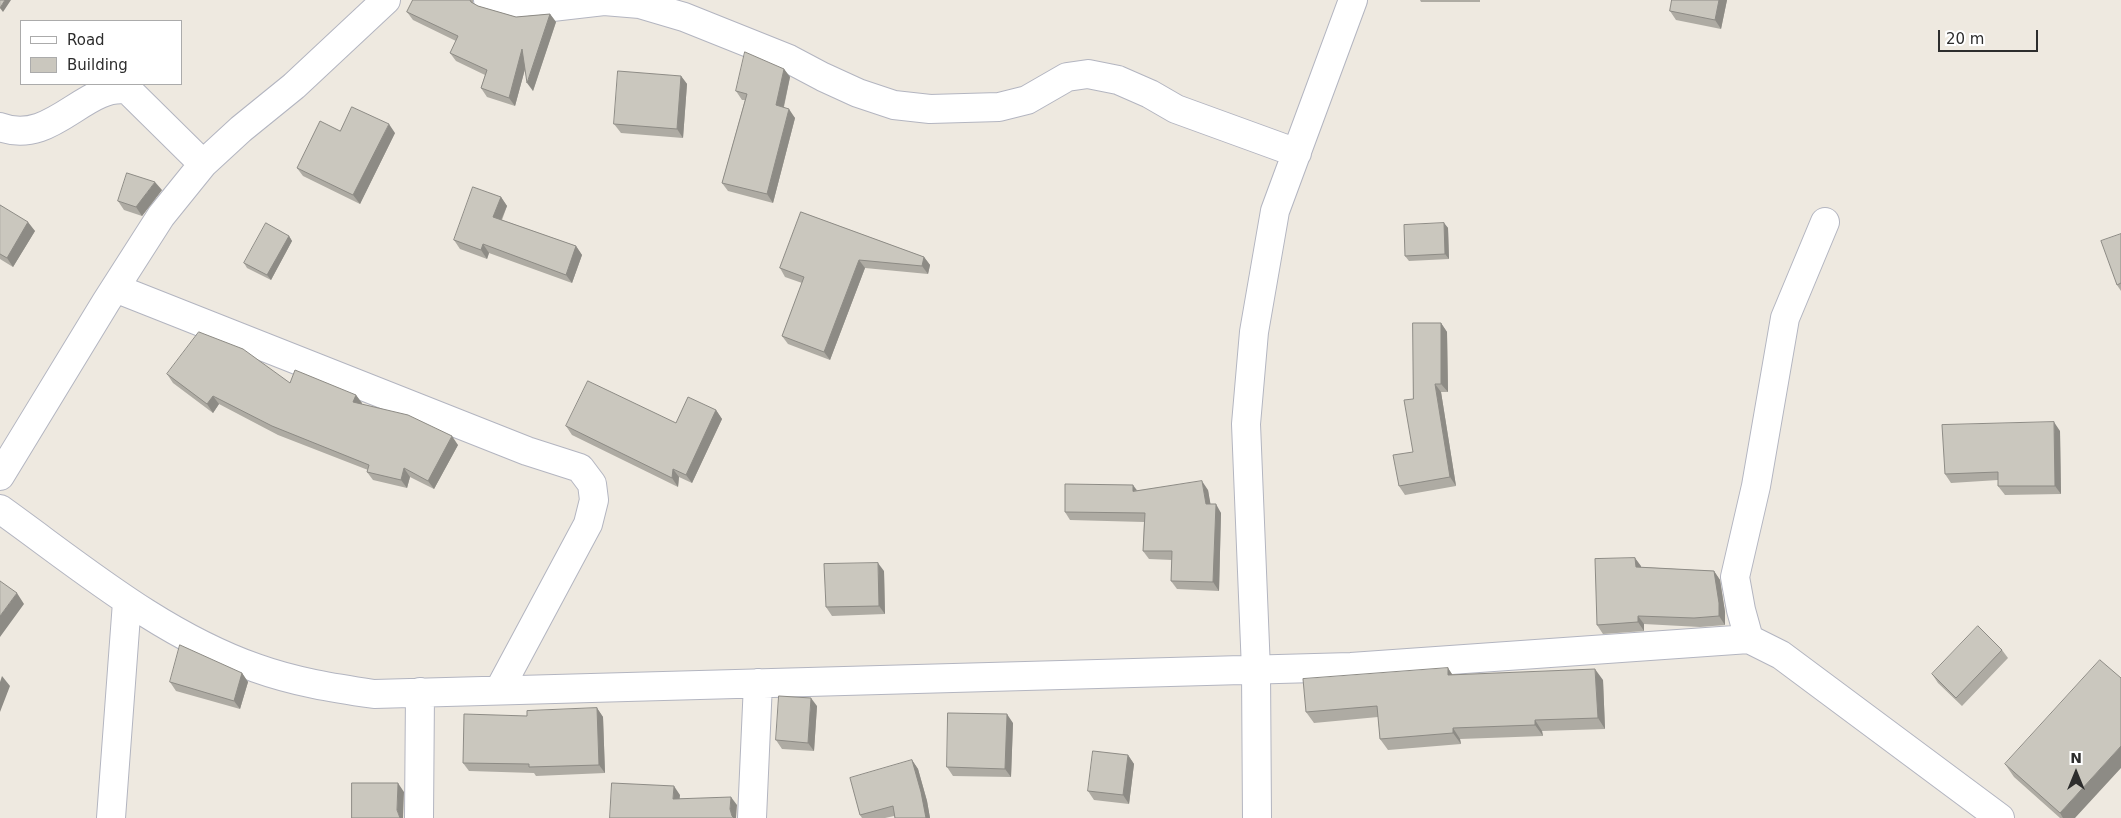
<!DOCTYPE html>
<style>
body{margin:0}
#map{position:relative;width:2121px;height:818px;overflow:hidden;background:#eee9e0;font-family:"DejaVu Sans",sans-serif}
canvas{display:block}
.legend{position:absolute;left:20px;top:20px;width:162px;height:65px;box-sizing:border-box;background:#fff;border:1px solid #ababab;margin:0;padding:6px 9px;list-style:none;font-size:15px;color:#2d2d2d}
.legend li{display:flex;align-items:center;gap:10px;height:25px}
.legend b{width:25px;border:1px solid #ababab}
.north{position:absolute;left:2051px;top:748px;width:50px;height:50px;-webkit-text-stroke:4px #fff;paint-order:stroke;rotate:0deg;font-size:14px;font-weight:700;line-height:20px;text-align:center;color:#2d2d2d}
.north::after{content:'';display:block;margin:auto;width:18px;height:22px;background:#2d2d2d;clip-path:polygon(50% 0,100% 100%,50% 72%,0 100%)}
.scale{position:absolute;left:1938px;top:30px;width:100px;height:22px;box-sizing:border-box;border:2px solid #2d2d2d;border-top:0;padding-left:6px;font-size:15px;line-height:18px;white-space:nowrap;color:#2d2d2d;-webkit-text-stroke:4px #fff;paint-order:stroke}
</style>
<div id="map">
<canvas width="2121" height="818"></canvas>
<ul class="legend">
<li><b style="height:6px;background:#fff"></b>Road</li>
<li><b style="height:14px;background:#cac7be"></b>Building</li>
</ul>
<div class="north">N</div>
<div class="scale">20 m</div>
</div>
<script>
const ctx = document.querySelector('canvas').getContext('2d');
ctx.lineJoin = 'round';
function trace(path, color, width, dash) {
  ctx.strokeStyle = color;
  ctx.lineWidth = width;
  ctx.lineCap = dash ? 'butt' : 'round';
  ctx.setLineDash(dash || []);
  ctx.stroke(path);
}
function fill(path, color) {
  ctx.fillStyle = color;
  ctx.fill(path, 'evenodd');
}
const minor = new Path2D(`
 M 488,0 L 526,10 L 604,1 L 640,4 L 684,17 L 789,59 L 823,77 L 858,93 L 894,105 L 930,109 L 999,107 L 1027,100 L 1067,77 L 1088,74 L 1118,80 L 1150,94 L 1176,109 L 1297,153
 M 0,127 C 52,147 85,82 128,90 L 203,164
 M 115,288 L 527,451 L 580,468 L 592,484 L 594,500 L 588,524 L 499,690
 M 0,476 L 106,302 L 161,216 L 203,164 L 241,129 L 294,86 L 386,0
 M 0,509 C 81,567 160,634 256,668 C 295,682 333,688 374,694 L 1351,667 L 1749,639 L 1781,655 L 2000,818
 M 1749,639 L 1741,610 L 1735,577 L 1756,486 L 1785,318 L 1825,222
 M 111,818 L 127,602
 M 419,818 L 420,692
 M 752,818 L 758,683
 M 1257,818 L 1256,670 L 1246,424 L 1254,332 L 1275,211 L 1353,0`);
trace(minor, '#b3b5c0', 30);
trace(minor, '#fff', 28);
fill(new Path2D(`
 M 413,0 L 473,0 L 473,4 L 478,6 L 516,17 L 550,14 L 556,22 L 533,91 L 525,69 L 515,106 L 487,97 L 481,88 L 485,75 L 456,61 L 450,53 L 456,41 L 413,20 L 407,12 Z
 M 1420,0 L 1480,0 L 1480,2 L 1421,2 Z
 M 1672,0 L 1727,0 L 1721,29 L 1676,20 L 1670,11 Z
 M 784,69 L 790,77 L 784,107 L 795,118 L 773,203 L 728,191 L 722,183 L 745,100 L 742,100 L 736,91 Z
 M 681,76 L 687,84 L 683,138 L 621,133 L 614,124 Z
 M 340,131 L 395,133 L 360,204 L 303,176 L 297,168 Z
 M 162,190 L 142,216 L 124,210 L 118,201 Z
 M 501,197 L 507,206 L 502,220 L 576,246 L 582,255 L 572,283 L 489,253 L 487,259 L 460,249 L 454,240 Z
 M 0,205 L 35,231 L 13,267 L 0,259 Z
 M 801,212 L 924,257 L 930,265 L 928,274 L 865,268 L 830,360 L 788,344 L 782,336 L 802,283 L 785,277 L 780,268 Z
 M 1444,223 L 1448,228 L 1449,259 L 1409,261 L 1405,256 Z
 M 2121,234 L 2121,291 L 2117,285 Z
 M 289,236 L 292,241 L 271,280 L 247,268 L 244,263 Z
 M 1441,323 L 1447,332 L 1448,392 L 1441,392 L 1456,486 L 1405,495 L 1399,486 L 1413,452 L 1413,399 Z
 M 167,374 L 290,383 L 356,395 L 362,404 L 458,445 L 434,489 L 410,477 L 407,488 L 373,480 L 367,472 L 368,470 L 278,435 L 219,404 L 213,413 L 173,383 Z
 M 716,410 L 722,419 L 692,483 L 679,477 L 678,487 L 572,435 L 566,426 L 676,423 Z
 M 2060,431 L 2061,494 L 2005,495 L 1998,486 L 1998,480 L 1951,483 L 1945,474 Z
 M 1208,490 L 1210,504 L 1221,513 L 1219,591 L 1177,589 L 1171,581 L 1172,560 L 1149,559 L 1143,551 L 1144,522 L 1070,520 L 1065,512 L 1137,491 Z
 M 1635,558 L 1641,567 L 1714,571 L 1720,580 L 1725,612 L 1725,625 L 1700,627 L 1644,624 L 1644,631 L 1603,634 L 1597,625 Z
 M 884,571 L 885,614 L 832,616 L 826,607 Z
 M 2002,650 L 2008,658 L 1962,706 L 1938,683 L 1932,674 Z
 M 1448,668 L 1452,674 L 1603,680 L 1605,729 L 1542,731 L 1543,736 L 1460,739 L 1461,744 L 1388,750 L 1380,739 L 1378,717 L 1314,723 L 1306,712 Z
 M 242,673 L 248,682 L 240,709 L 176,691 L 170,682 Z
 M 817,706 L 814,751 L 782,749 L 776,740 Z
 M 597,708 L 603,717 L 605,773 L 536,776 L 534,773 L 469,771 L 463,763 L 527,716 Z
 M 1013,723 L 1011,777 L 953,776 L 947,767 Z
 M 1128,755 L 1134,764 L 1129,804 L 1094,800 L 1088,791 Z
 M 912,760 L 918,769 L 927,801 L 930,818 L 895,818 L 894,816 L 885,818 L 862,818 L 860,815 Z
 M 2005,764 L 2075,818 L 2060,818 L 2014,777 Z`), '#aeaba3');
fill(new Path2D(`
 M 5,0 L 11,0 L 3,12 L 0,8 Z
 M 1719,0 L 1727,0 L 1721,29 L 1715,20 Z
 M 550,14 L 556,22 L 533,91 L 527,83 Z
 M 522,49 L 528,58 L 515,106 L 509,98 Z
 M 784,69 L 790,77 L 782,114 L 776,105 Z
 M 681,76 L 687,84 L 683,138 L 677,129 Z
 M 789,109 L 795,118 L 773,203 L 767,194 Z
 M 389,124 L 395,133 L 360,204 L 353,195 Z
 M 155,182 L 162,190 L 142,216 L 136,207 Z
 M 501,197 L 507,206 L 499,225 L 493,217 Z
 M 28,222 L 35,231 L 13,267 L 7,258 Z
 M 1444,223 L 1448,228 L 1449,259 L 1445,254 Z
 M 289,236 L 292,241 L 271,280 L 267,275 Z
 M 483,244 L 489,253 L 487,259 L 481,250 Z
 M 576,246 L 582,255 L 572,283 L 566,275 Z
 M 924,257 L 930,265 L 928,274 L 922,266 Z
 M 859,260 L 865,268 L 830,360 L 824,352 Z
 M 1441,323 L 1447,332 L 1448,392 L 1441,384 Z
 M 1435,384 L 1441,392 L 1456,486 L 1450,477 Z
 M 356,395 L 362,403 L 359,411 L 353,402 Z
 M 213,396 L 219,404 L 213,413 L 207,404 Z
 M 716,410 L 722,419 L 692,483 L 686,475 Z
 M 2054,422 L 2060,431 L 2061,494 L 2055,486 Z
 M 452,436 L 458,445 L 434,489 L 428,481 Z
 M 404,468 L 410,477 L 407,488 L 401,480 Z
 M 673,469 L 679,477 L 678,487 L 672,478 Z
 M 1202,481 L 1208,490 L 1212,512 L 1206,504 Z
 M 1133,485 L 1139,493 L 1133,491 Z
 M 1216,504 L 1221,513 L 1219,591 L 1213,582 Z
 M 1635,558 L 1641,566 L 1642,576 L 1636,567 Z
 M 878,563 L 884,571 L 885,614 L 879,606 Z
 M 1714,571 L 1720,580 L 1725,612 L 1725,625 L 1719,616 Z
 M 17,593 L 24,604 L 0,637 L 0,616 Z
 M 1638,616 L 1644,624 L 1644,631 L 1638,622 Z
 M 1448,668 L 1455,679 L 1448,675 Z
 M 1595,669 L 1603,680 L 1605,729 L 1598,718 Z
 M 242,673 L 248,682 L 240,709 L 234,701 Z
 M 2,676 L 10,686 L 0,712 L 0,682 Z
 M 811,698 L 817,706 L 814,751 L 808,743 Z
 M 597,708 L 603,717 L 605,773 L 599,765 Z
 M 1007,714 L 1013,723 L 1011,777 L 1005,769 Z
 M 1535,720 L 1542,731 L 1543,736 L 1535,725 Z
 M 1453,728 L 1460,739 L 1461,744 L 1453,733 Z
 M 2121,746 L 2121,768 L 2075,818 L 2063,818 L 2060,813 Z
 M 1128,755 L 1134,764 L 1129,804 L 1123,795 Z
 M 912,760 L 918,769 L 927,801 L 930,818 L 926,818 Z
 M 398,783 L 404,792 L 403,818 L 400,818 L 397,810 Z
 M 674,786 L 680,795 L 679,807 L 673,799 Z
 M 731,797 L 737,805 L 736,818 L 733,818 L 732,816 L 730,809 Z`), '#8d8b85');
const building = new Path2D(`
 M 0,0 L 5,0 L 0,8 Z
 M 413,0 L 470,0 L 471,2 L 478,6 L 516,17 L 550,14 L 527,83 L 522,49 L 509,98 L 481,88 L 487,70 L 450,53 L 458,36 L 407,12 Z
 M 1672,0 L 1719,0 L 1715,20 L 1670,11 Z
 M 745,52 L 784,69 L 776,105 L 789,109 L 767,194 L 722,183 L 747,94 L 736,91 Z
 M 618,71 L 681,76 L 677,129 L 614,124 Z
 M 352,107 L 389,124 L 353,195 L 297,168 L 320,121 L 340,131 Z
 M 127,173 L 155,182 L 136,207 L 118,201 Z
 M 473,187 L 501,197 L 493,217 L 576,246 L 566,275 L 483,244 L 481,250 L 454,240 Z
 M 0,205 L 28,222 L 7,258 L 0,254 Z
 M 801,212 L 924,257 L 922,266 L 859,260 L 824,352 L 782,336 L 804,277 L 780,268 Z
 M 266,223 L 289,236 L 267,275 L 244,263 Z
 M 1444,223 L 1445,254 L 1405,256 L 1404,225 Z
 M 2121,234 L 2121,283 L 2117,285 L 2101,241 Z
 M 1413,323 L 1441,323 L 1441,384 L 1435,384 L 1450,477 L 1399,486 L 1393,455 L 1413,452 L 1404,400 L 1413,399 Z
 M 199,332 L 243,349 L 290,383 L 295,370 L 356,395 L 353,402 L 408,415 L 452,436 L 428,481 L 404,468 L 401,480 L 367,472 L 369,465 L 272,426 L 213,396 L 207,404 L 167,374 Z
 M 588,381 L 676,423 L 688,397 L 716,410 L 686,475 L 673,469 L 672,478 L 566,426 Z
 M 2054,422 L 2055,486 L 1998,486 L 1998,472 L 1945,474 L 1942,425 Z
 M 1202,481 L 1206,504 L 1216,504 L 1213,582 L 1171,581 L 1172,551 L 1143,551 L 1145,513 L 1065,512 L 1065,484 L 1133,485 L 1133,491 Z
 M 1635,558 L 1636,567 L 1714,571 L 1719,603 L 1719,616 L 1694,618 L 1638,616 L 1638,622 L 1597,625 L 1595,559 Z
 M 878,563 L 879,606 L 826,607 L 824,564 Z
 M 0,581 L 17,593 L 0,616 Z
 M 1978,626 L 2002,650 L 1956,698 L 1932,674 Z
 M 180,645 L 242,673 L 234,701 L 170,682 Z
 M 2100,660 L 2121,678 L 2121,746 L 2060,813 L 2005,764 Z
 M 1448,668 L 1448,675 L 1595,669 L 1598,718 L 1535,720 L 1535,725 L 1453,728 L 1453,733 L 1380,739 L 1377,706 L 1306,712 L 1303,679 Z
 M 779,696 L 811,698 L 808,743 L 776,740 Z
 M 597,708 L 599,765 L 529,767 L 529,764 L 463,763 L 464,714 L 527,716 L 527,711 Z
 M 948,713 L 1007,714 L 1005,769 L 947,767 Z
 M 1093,751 L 1128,755 L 1123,795 L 1088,791 Z
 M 912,760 L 921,792 L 926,818 L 895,818 L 893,806 L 860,815 L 850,778 Z
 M 352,783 L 398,783 L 397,810 L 400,818 L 352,818 Z
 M 612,783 L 674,786 L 673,799 L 731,797 L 730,809 L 732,816 L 734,818 L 610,818 Z`);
fill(building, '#cac7be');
trace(building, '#8d8b85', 1);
</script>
